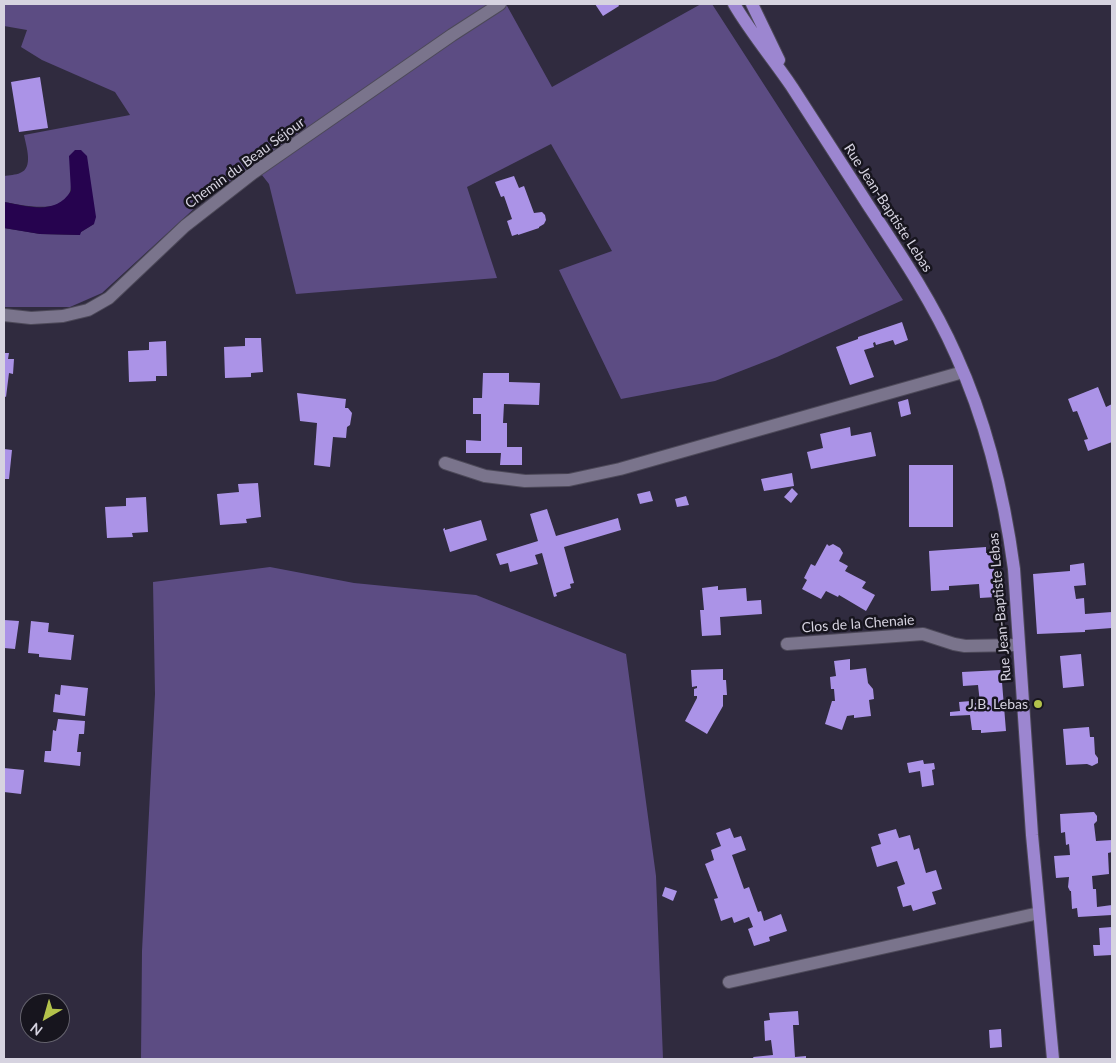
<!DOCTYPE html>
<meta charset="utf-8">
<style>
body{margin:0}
#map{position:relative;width:1116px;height:1063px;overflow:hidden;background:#302b3f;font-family:Lato,sans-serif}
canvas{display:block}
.frame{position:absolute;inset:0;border:5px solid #d6d3e0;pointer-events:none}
.north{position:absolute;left:20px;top:993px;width:50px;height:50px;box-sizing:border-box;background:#17151e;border:1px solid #63616c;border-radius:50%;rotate:218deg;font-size:14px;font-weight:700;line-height:20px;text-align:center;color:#d6d3e0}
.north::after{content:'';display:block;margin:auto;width:18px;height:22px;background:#b3c24b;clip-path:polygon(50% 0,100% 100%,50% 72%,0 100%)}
</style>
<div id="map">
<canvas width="1116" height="1063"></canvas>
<div class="frame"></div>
<div class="north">N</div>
</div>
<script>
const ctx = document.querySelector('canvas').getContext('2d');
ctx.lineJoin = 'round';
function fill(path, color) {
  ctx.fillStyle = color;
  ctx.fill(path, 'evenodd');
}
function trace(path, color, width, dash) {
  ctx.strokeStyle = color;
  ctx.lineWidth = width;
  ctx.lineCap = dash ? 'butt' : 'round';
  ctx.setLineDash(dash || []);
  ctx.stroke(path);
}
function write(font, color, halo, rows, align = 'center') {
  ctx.font = font + ' Lato,sans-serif';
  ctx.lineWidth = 5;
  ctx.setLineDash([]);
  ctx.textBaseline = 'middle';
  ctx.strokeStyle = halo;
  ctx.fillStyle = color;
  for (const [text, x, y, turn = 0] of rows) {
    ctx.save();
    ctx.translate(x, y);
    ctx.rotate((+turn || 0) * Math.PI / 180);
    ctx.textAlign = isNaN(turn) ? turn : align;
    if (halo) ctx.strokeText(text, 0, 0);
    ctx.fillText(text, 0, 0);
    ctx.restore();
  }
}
fill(new Path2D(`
 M 4,4 L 506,4 L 552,87 L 701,4 L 712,4 L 903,300 L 777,357 L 715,381 L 621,399 L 559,270 L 612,251 L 551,144 L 467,187 L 497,278 L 296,294 L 269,184 L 254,165 L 209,195 L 102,293 L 70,307 L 4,307 L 4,228 L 40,234 L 79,235 L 81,232 L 94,224 L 71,183 C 72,218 24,205 4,202 L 4,176 C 9,175 16,175 20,173 C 34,168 26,146 24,135 L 130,115 L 115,92 L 42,60 L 21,47 L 27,30 L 4,26 Z
 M 270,567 L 354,583 L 476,595 L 626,654 L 656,876 L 663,1059 L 141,1059 L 142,951 L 155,694 L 153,582 Z`), '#5c4c83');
fill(new Path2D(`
 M 75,150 L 81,150 L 87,156 L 96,217 L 94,224 L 81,232 L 80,235 L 40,234 L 4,228 L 4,202 C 28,206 55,216 71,191 L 69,156 Z`), '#26034f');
fill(new Path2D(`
 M 595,4 L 618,4 L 619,6 L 603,16 Z
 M 40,77 L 48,128 L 19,132 L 11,82 Z
 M 514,176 L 519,188 L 524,186 L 534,213 L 542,212 L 545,215 L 546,220 L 544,224 L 539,227 L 539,228 L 518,235 L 518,234 L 512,236 L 507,221 L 512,219 L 504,196 L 501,197 L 495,182 Z
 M 902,322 L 908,340 L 895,345 L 893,340 L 876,345 L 875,342 L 873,343 L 874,347 L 864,350 L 874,377 L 850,385 L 836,347 L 858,339 L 858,337 Z
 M 245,338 L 261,338 L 263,372 L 251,373 L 251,377 L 225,378 L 224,347 L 245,346 Z
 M 166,341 L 167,376 L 156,376 L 156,381 L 129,382 L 128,351 L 149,350 L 149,342 Z
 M 4,353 L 9,353 L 8,359 L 14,359 L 13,374 L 9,373 L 6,397 L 4,396 Z
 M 483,373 L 509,373 L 509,382 L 540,383 L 539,405 L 504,404 L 503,423 L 507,423 L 507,447 L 522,447 L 522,465 L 500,465 L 501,453 L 466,453 L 466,440 L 481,441 L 481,414 L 473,414 L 473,398 L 482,398 Z
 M 1098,387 L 1106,407 L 1112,404 L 1112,442 L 1088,451 L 1084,440 L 1088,439 L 1077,411 L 1073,412 L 1068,399 Z
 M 297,393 L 346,399 L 345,408 L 348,408 L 352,413 L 350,425 L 347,427 L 346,438 L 333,437 L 330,467 L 314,465 L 317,423 L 300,421 Z
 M 908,399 L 911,414 L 901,417 L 898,402 Z
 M 850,427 L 851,436 L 871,432 L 876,456 L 811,469 L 807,452 L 823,448 L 820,434 Z
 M 4,449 L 12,450 L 9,479 L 4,479 Z
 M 909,465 L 953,465 L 953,527 L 909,527 Z
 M 792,473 L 794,486 L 764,491 L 761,479 Z
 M 258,483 L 261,517 L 246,519 L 247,523 L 220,525 L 217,494 L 239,492 L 238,484 Z
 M 792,488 L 798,494 L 791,503 L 784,497 Z
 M 650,491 L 653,501 L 640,504 L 637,494 Z
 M 686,496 L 689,505 L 677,507 L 675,499 Z
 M 146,497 L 148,532 L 132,533 L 133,537 L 107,538 L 105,507 L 126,506 L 126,498 Z
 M 547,509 L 556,536 L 618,518 L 621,530 L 564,547 L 574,583 L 570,584 L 571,588 L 556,593 L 557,596 L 554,597 L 542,553 L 535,555 L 538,564 L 510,572 L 508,563 L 500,565 L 496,554 L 538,541 L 530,514 Z
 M 481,520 L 487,540 L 450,552 L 443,529 L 445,528 L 445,530 Z
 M 827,544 L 829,546 L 833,544 L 840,548 L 843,553 L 839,561 L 848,566 L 845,571 L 866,582 L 862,588 L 875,595 L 866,611 L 839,595 L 838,597 L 826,591 L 821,599 L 802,589 L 807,580 L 804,578 L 811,564 L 815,566 Z
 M 986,547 L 986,553 L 993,553 L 996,597 L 980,598 L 979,584 L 949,586 L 949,590 L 931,591 L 929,551 Z
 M 1084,563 L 1086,585 L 1074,586 L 1076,599 L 1084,598 L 1085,614 L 1112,612 L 1112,628 L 1085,630 L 1085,632 L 1037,634 L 1033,574 L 1070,571 L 1070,565 Z
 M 718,586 L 718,590 L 746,588 L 747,601 L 761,600 L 762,614 L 720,617 L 721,635 L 702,636 L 700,610 L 704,610 L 702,588 Z
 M 4,620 L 19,621 L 15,649 L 4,648 Z
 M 31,621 L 49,623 L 48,632 L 74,635 L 71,660 L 39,657 L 39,654 L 28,653 Z
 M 1081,654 L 1084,686 L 1063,688 L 1060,656 Z
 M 850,659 L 850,670 L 866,668 L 868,683 L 873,689 L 874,699 L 869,700 L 871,716 L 854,718 L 854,715 L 847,716 L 842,730 L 825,724 L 832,701 L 835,701 L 834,689 L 831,689 L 830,677 L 836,676 L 834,661 Z
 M 723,669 L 723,680 L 726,680 L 727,695 L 723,695 L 723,706 L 707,734 L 685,721 L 697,698 L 697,696 L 694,696 L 694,689 L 697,688 L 697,686 L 692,687 L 691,670 Z
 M 1001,670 L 1006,731 L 981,733 L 981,730 L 972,730 L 970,715 L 950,716 L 950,712 L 960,711 L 959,702 L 971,701 L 975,703 L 980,703 L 978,685 L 963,686 L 962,672 Z
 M 61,685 L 88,688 L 85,716 L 53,712 L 55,694 L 60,695 Z
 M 58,719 L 85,721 L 84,734 L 79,734 L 77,752 L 81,752 L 80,766 L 44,762 L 45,751 L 51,751 L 53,730 L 56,731 Z
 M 1089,727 L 1090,737 L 1094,737 L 1095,754 L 1098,758 L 1098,763 L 1092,766 L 1087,764 L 1066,765 L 1063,729 Z
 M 923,760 L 924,764 L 934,763 L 935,769 L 932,770 L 934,785 L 922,787 L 920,771 L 909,773 L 907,763 Z
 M 4,768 L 24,770 L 21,794 L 4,792 Z
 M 1094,812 L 1097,816 L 1097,821 L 1094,824 L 1096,841 L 1112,840 L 1112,852 L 1108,853 L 1109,874 L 1092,876 L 1093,889 L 1096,889 L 1097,907 L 1112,905 L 1112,915 L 1078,917 L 1077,908 L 1072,909 L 1071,891 L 1070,891 L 1068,887 L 1069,877 L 1056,878 L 1054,856 L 1070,855 L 1069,844 L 1066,845 L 1065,832 L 1061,833 L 1060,814 Z
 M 730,828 L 734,838 L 741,836 L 746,850 L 732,855 L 744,889 L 749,887 L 758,912 L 761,911 L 764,921 L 781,914 L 787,931 L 769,937 L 770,941 L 754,946 L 748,929 L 753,927 L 749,917 L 734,923 L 732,917 L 721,921 L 714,899 L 718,898 L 705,864 L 714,860 L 711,850 L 721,846 L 716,833 Z
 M 896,829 L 899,838 L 910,835 L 914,850 L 919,848 L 926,873 L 936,870 L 942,889 L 932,892 L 936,904 L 913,911 L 911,905 L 903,907 L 897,887 L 905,884 L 897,861 L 877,867 L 871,847 L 881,844 L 878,834 Z
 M 665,887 L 677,891 L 673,901 L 662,896 Z
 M 1112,927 L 1112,955 L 1094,956 L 1093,945 L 1100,945 L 1099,928 Z
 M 798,1011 L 799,1025 L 793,1025 L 795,1057 L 806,1056 L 806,1059 L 754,1059 L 753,1057 L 773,1055 L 771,1040 L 765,1041 L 764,1021 L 770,1020 L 769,1013 Z
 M 1001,1029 L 1002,1047 L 990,1048 L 989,1030 Z`), '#ab93e7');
const minor = new Path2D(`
 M 4,315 L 31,318 L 63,316 L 88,310 L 109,298 L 185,226 L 253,173 L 452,35 L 500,4
 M 445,463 L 485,476 L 525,481 L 569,480 L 620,469 L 963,372
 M 787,644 L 923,634 L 954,644 L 965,646 L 1019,645
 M 729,982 L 1039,913`);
const major = new Path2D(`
 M 734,4 C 751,33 773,59 792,87 C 818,127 844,168 870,208 C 901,255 933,303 956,355 C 987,423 1004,495 1014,569 L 1032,835 L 1053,1059
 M 752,4 L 779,60`);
trace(minor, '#4d4959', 14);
trace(major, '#4d4959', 14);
trace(minor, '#7a748c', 12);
trace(major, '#9c86d0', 12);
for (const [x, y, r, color] of [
 [1038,704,5,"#b3c24b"]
]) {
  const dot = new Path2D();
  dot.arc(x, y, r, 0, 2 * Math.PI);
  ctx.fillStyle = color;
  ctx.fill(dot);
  trace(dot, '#17151e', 2);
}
write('14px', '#d6d3e0', '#17151e', [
 ["Chemin du Beau Séjour",245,163,-36],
 ["Rue Jean-Baptiste Lebas",888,208,57],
 ["Rue Jean-Baptiste Lebas",1000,607,-95],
 ["Clos de la Chenaie",858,624,-4]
]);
write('14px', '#d6d3e0', '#17151e', [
 ["J.B. Lebas",1028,704]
], 'right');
</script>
